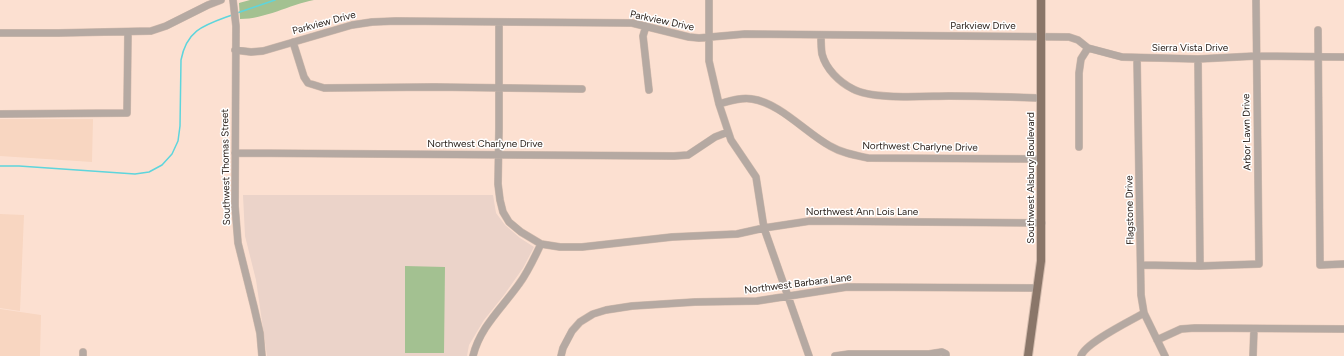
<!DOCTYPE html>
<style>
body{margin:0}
canvas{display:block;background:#fce0d1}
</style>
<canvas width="1344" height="356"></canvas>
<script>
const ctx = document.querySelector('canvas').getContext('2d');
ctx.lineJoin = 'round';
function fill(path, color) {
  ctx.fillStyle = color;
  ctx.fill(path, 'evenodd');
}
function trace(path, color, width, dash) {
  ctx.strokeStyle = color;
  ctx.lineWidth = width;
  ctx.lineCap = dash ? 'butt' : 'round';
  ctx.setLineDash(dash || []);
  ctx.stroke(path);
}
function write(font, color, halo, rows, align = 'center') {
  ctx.font = font + ' Figtree,sans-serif';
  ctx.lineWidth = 3;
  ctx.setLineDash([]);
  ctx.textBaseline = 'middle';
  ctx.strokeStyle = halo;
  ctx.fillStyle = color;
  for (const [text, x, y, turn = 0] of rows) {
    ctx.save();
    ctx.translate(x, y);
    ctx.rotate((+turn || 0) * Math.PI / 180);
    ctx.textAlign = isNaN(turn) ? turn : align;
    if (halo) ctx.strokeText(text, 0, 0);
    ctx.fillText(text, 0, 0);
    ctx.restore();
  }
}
fill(new Path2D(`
 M 0,119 L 93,119 L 92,162 L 0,156 Z
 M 0,214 L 24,215 L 20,311 L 0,308 Z
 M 0,309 L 41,315 L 40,356 L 0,356 Z`), '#f8d6c1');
fill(new Path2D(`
 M 243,195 L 493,195 L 496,213 L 505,225 L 520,238 L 534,247 L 523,268 L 504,295 L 484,320 L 469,345 L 467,356 L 267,356 L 256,280 L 245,236 Z`), '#ebd3c9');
fill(new Path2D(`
 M 250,0 L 314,0 C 289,5 265,19 240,19 L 239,3 Z
 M 405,266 L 445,267 L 444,353 L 405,353 Z`), '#a3c191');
trace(new Path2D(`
 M 237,13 L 275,0
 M 0,166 L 19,166 L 135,174 L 149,172 L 162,165 L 172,154 L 178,141 L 180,126 L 181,60 C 187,29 205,25 232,15`), '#5ed5dc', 1.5);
const minor = new Path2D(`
 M 233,0 L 236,26 L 235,206 L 238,243 L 254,307 L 260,333 L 262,356
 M 709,0 L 709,61 L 719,104 L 731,140 L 756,177 L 764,228 L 809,356
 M 499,22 L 499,128 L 498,184 L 500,200 L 503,212 L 509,222 L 521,232 L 541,244 L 560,247 L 582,247 L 672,237 L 737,234 L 764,228 L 810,221 L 1042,223
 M 646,26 L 643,36 L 649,90
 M 1318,30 L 1320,265 L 1344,264
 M 0,33 L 58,33 L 151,31 L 166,26 L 208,5 L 221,0
 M 821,35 C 821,41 821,48 822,54 C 826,69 839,82 853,89 C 873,100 925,96 949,96 C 980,96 1010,97 1041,98
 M 293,42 L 304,77 L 308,83 L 324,88 L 434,87 L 582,89
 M 235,50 L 251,52 L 263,51 L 352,25 L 372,22 L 396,21 L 632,23 L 689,37 L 699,38 L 745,34 L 1069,37 L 1078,40 L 1088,48 L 1122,57 L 1198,59 L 1256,56 L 1344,57
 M 1137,58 L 1141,295 L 1144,313 L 1165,356
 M 1198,59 L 1200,266
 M 719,104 C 730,101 741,97 752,99 C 780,103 806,133 830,146 C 842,153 854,155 868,158 L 1041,159
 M 0,114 L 127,113 L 128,32
 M 1079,147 L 1079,73 L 1081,59 L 1088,48
 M 235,153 L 674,156 L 688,155 L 715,137 L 728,132
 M 1141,265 L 1200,266 L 1259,264 L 1256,0
 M 1157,340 L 1181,329 L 1195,328 L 1344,329
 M 83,356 L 83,352
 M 473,356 C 480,327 502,308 519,284 C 528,272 534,258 541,244
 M 561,356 L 563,348 L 572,331 L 580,322 L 593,314 L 606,310 L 632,306 L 695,302 L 757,301 L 847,287 L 1037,288
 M 835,356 L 849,354 L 929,354 L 942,352 L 946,354 L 946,356
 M 1081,356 C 1085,343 1130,321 1144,313
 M 1253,356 L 1254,329`);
const major = new Path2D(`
 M 1028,356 L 1041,261 L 1041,0`);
trace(minor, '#d5bdaf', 8);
trace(major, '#d5bdaf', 10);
trace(minor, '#b5a9a2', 7);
trace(major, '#8a7669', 8);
write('10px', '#261c16', '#fff', [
 ["Parkview Drive",662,21,12],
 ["Parkview Drive",324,23,-15],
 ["Parkview Drive",983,26],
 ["Sierra Vista Drive",1190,48],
 ["Arbor Lawn Drive",1247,132,-91],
 ["Northwest Charlyne Drive",485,144],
 ["Northwest Charlyne Drive",920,147,1],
 ["Southwest Thomas Street",226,167,-91],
 ["Southwest Alsbury Boulevard",1031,178,-90],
 ["Flagstone Drive",1130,210,-91],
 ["Northwest Ann Lois Lane",862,212],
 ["Northwest Barbara Lane",798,284,-7]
]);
</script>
